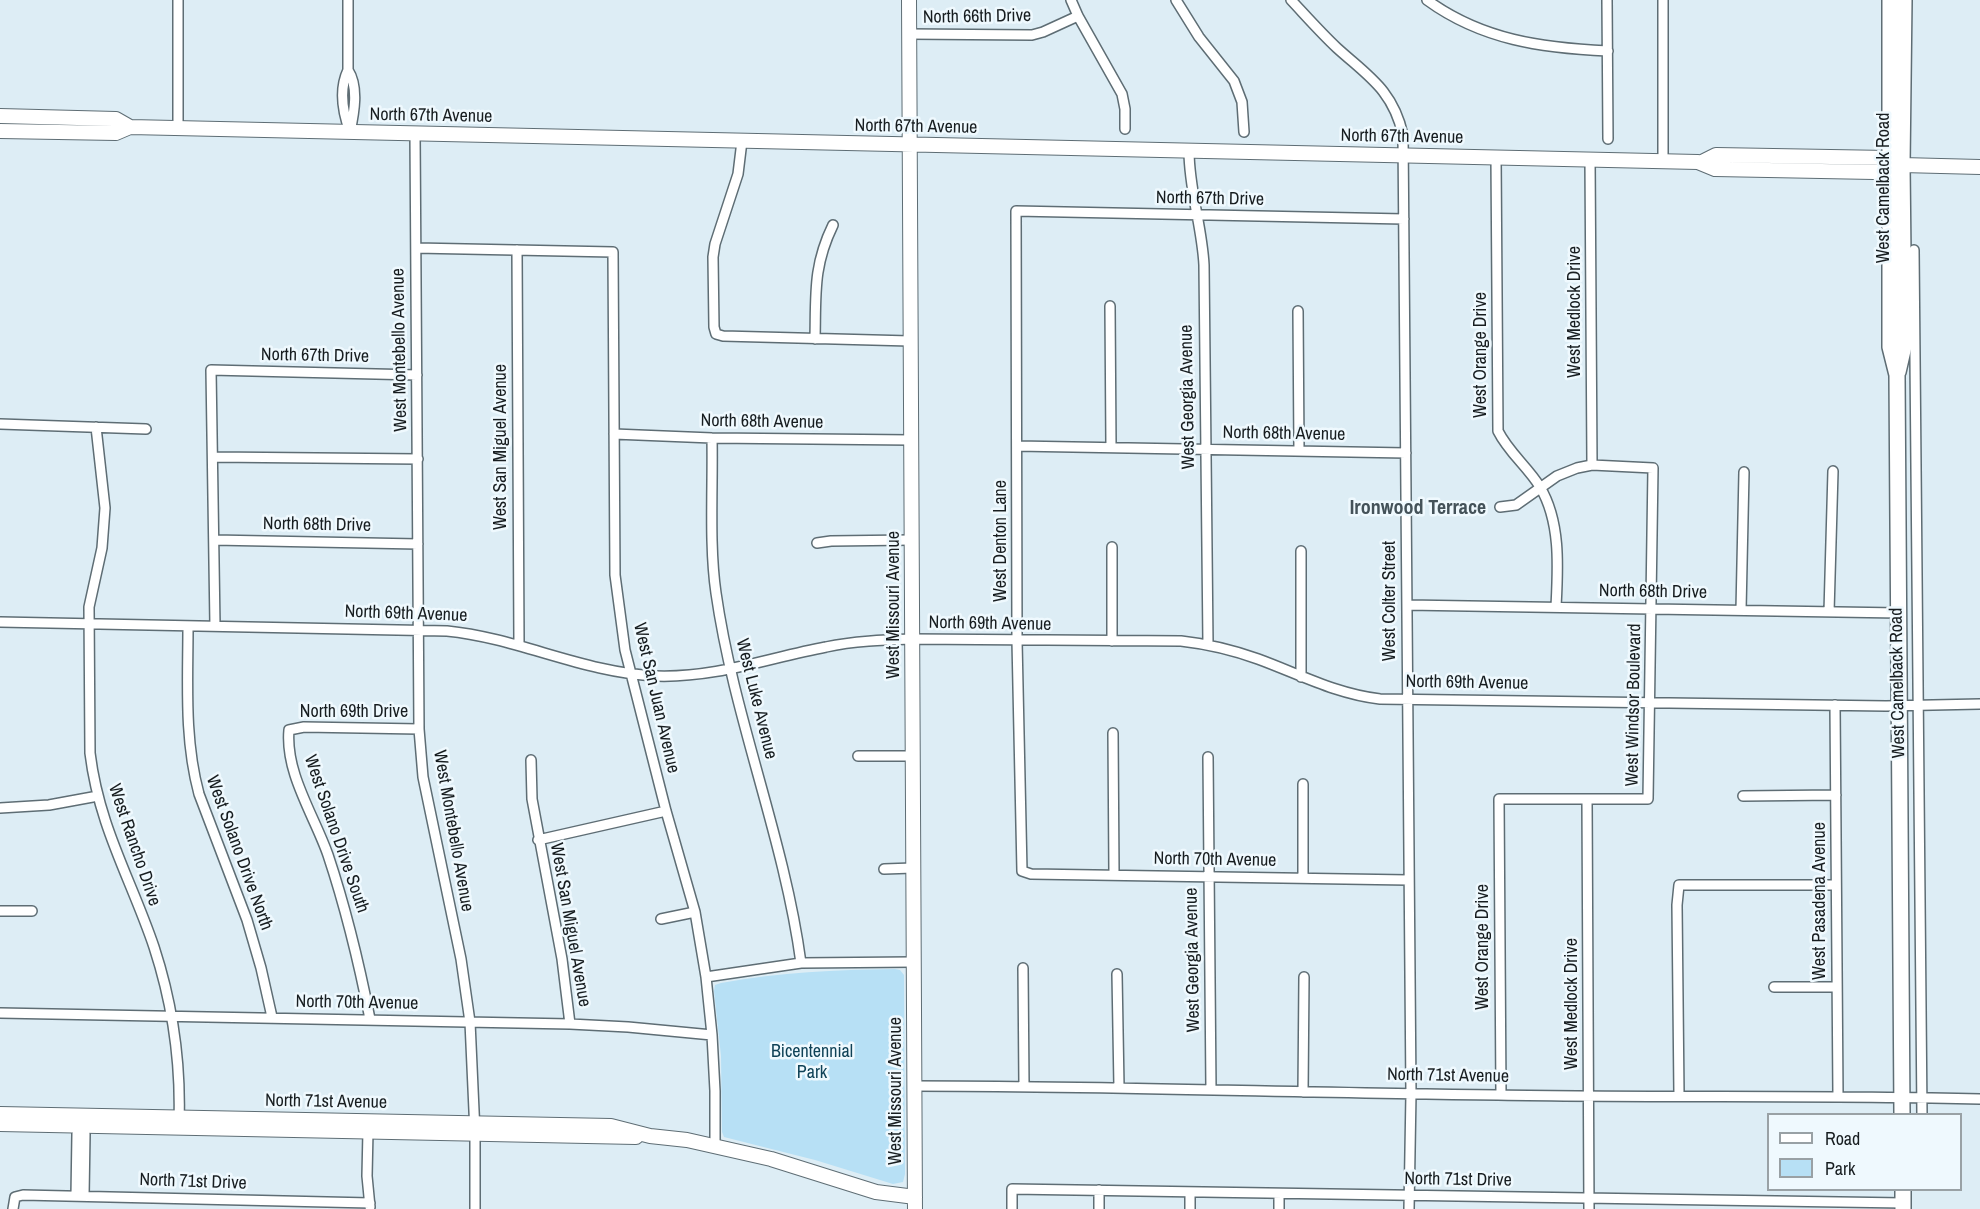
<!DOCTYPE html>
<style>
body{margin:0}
#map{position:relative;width:1980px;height:1209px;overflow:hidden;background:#ddedf5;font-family:"Archivo Narrow",sans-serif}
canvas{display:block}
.legend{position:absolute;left:1767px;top:1113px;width:195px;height:78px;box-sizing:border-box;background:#eff9fe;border:2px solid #99a1a5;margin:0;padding:8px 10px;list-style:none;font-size:18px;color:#171d20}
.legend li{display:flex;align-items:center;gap:12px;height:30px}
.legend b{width:30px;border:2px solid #99a1a5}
</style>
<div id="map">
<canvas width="1980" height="1209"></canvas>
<ul class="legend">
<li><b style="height:8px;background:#fff"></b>Road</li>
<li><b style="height:16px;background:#b7e0f5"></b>Park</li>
</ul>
</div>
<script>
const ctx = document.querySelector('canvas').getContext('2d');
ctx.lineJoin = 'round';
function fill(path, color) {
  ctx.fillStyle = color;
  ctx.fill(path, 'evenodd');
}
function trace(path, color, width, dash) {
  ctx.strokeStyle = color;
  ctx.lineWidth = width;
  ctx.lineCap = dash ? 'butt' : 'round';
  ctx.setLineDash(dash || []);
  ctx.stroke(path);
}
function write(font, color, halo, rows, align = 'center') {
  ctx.font = font + ' "Archivo Narrow",sans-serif';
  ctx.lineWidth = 5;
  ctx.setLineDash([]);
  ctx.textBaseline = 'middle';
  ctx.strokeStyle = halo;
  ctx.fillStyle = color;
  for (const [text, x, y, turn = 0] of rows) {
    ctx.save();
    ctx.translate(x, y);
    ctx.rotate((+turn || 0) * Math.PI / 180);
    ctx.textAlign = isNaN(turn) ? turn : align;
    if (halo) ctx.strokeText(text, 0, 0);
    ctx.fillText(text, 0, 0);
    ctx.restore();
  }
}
fill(new Path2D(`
 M 895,969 L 900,970 L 904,975 L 905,1174 L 903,1182 L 893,1184 L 815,1160 L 724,1137 L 722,1132 L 721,1056 L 714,991 L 715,985 L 721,983 C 782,972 834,970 895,969 Z`), '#b7e0f5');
const street = new Path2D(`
 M 348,0 L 348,70 C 339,89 343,113 350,132
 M 1071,0 L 1078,16 L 1122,94 L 1125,109 L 1125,129
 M 1176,0 L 1199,37 L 1234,81 L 1242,102 L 1244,132
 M 1291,0 C 1306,16 1321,33 1337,48 C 1368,76 1393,90 1403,135 L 1411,1093 L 1409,1209
 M 1427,0 C 1482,40 1542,48 1608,51
 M 1607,0 L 1608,139
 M 1663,0 L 1663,161
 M 909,34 L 1032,35 L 1043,32 L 1078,16
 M 348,70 C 359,87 354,113 350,132
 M 178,128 L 178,0
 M 415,134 L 419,729 L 423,777 L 461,959 L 470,1022 L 475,1133 L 475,1209
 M 742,141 L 738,174 L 715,244 L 713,257 L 714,327 L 716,334 L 723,336 L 910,341
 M 1189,151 C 1189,190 1202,226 1204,265 L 1208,644
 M 1496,157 L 1498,431 C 1509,453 1528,467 1540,487 C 1561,522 1558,568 1556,607
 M 1590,159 L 1592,465
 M 1404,219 L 1016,211 L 1017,641 L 1022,871 L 1031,874 L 1408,880
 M 416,248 L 613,252 L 615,575 L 625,650 L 666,811 L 695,912 L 706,977 L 712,1035 L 715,1091 L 715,1146
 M 517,250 L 519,644
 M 1914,250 L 1922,1114
 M 1110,306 L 1111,447
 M 1298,311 L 1299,451
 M 815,339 C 816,294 813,266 833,225
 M 0,424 L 146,429
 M 96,427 L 105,508 L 102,548 L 89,607 L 90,753 C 99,827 131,879 154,947 C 173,1005 181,1062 179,1122
 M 614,434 L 712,438 L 911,440
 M 712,438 C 713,488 709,545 716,593 C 734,719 784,837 801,963
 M 1017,446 L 1406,453
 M 213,457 L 418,459
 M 1500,507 L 1516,505 L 1557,476 L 1577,468 L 1592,465 L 1653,468 L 1648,799 L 1499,799 L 1501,1095
 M 214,540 L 418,544
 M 817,543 L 831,541 L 911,540
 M 1112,547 L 1112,641
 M 1301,551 L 1301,677
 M 1407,605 L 1899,613
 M 1741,610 L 1744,472
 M 1829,612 L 1833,471
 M 0,622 L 447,631 C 518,638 584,673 656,676 C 716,678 768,658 826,647 C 854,641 883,640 912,639 L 1181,641 C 1208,644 1233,650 1258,659 C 1299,674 1336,694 1380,699 L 1886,706 L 1980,704
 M 188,626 C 188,682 184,739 199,794 L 247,920 L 261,968 L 272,1017
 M 215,626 L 211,370 L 417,375
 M 1835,705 L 1838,1096
 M 1113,733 L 1114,874
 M 858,756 L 912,756
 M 1208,757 L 1211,1090
 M 531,760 L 532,799 L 562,959 L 570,1024
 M 1303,784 L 1303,878
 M 1743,796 L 1836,795
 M 1587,799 L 1589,1209
 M 0,808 L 49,805 L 98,796
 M 538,840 L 666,811
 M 884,869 L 913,868
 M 0,911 L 32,911
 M 661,919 L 695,912
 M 1023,968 L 1024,1086
 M 1117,974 L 1119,1087
 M 706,977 L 801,963 L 913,962
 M 1774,987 L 1837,987
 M 0,1013 L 570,1024 L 628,1027 L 712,1035
 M 370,1019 C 359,963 346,909 328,855 C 314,815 285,773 289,730 L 304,727 L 419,729
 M 915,1086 C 1109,1086 1304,1093 1498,1095 C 1659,1098 1819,1095 1980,1099
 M 1303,1092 L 1304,977
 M 1679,1095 L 1677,905 L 1679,885 L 1836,885
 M 81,1126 L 85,1134 L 84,1196
 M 368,1131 L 367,1176 L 370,1207
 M 1099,1190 L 1099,1209
 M 1190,1192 L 1190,1209
 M 1279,1195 L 1279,1209
 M 76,1196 L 77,1134 L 81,1121
 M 13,1209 L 15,1197 L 23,1195 L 370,1203
 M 1012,1209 L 1012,1189 L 1903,1203`);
const secondary = new Path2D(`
 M 909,0 L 915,1209
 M 0,116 L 116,119 L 130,127
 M 0,131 L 116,133 L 130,127 L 1698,162 L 1715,169 L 1874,172 L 1889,172 L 1902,165 L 1980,167
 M 1702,162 L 1716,155 L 1888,158 L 1898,163
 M 0,1114 L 611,1126 L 650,1136 L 687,1140 L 771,1159 L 876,1192 L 915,1197
 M 0,1124 L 636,1137`);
const primary = new Path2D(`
 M 1890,0 L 1890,347 L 1897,375 L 1902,1114
 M 1898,372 L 1904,346 L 1902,165 L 1904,0
 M 1903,1190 L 1903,1209`);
trace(street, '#5e6d74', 12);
trace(secondary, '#5e6d74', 16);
trace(primary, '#5e6d74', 18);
trace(street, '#fff', 9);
trace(secondary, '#fff', 14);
trace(primary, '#fff', 15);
write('18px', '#171d20', '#eff9fe', [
 ["North 66th Drive",977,17,-1],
 ["North 67th Avenue",431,116,1],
 ["North 67th Avenue",916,127,1],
 ["North 67th Avenue",1402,137,1],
 ["West Camelback Road",1884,188,-90],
 ["North 67th Drive",1210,199,1],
 ["West Medlock Drive",1575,312,-90],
 ["West Montebello Avenue",400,350,-91],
 ["West Orange Drive",1481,355,-90],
 ["North 67th Drive",315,356,1],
 ["West Georgia Avenue",1188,397,-91],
 ["North 68th Avenue",762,422,1],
 ["North 68th Avenue",1284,434,1],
 ["West San Miguel Avenue",501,447,-90],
 ["North 68th Drive",317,525,1],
 ["West Denton Lane",1001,541,-90],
 ["North 68th Drive",1653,592,1],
 ["West Colter Street",1390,601,-90],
 ["West Missouri Avenue",894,605,-90],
 ["North 69th Avenue",406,614,2],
 ["North 69th Avenue",990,624,1],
 ["North 69th Avenue",1467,683,1],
 ["West Camelback Road",1898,683,-91],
 ["West San Juan Avenue",656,698,77],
 ["West Luke Avenue",756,699,76],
 ["West Windsor Boulevard",1634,705,-89],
 ["North 69th Drive",354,712],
 ["West Montebello Avenue",453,831,80],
 ["West Solano Drive South",336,834,71],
 ["West Rancho Drive",134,845,71],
 ["West Solano Drive North",239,853,70],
 ["North 70th Avenue",1215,860,1],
 ["West Pasadena Avenue",1820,901,-90],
 ["West San Miguel Avenue",570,925,80],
 ["West Orange Drive",1483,947,-90],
 ["West Georgia Avenue",1193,960,-91],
 ["North 70th Avenue",357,1003,1],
 ["West Medlock Drive",1572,1004,-90],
 ["North 71st Avenue",1448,1076,1],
 ["West Missouri Avenue",896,1091,-90],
 ["North 71st Avenue",326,1102,1],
 ["North 71st Drive",1458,1180,1],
 ["North 71st Drive",193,1182,2]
]);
write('18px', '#0f4257', '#eff9fe', [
 ["Bicentennial",812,1052],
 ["Park",812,1073]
]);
write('bold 20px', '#445259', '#eff9fe', [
 ["Ironwood Terrace",1418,509]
]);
</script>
